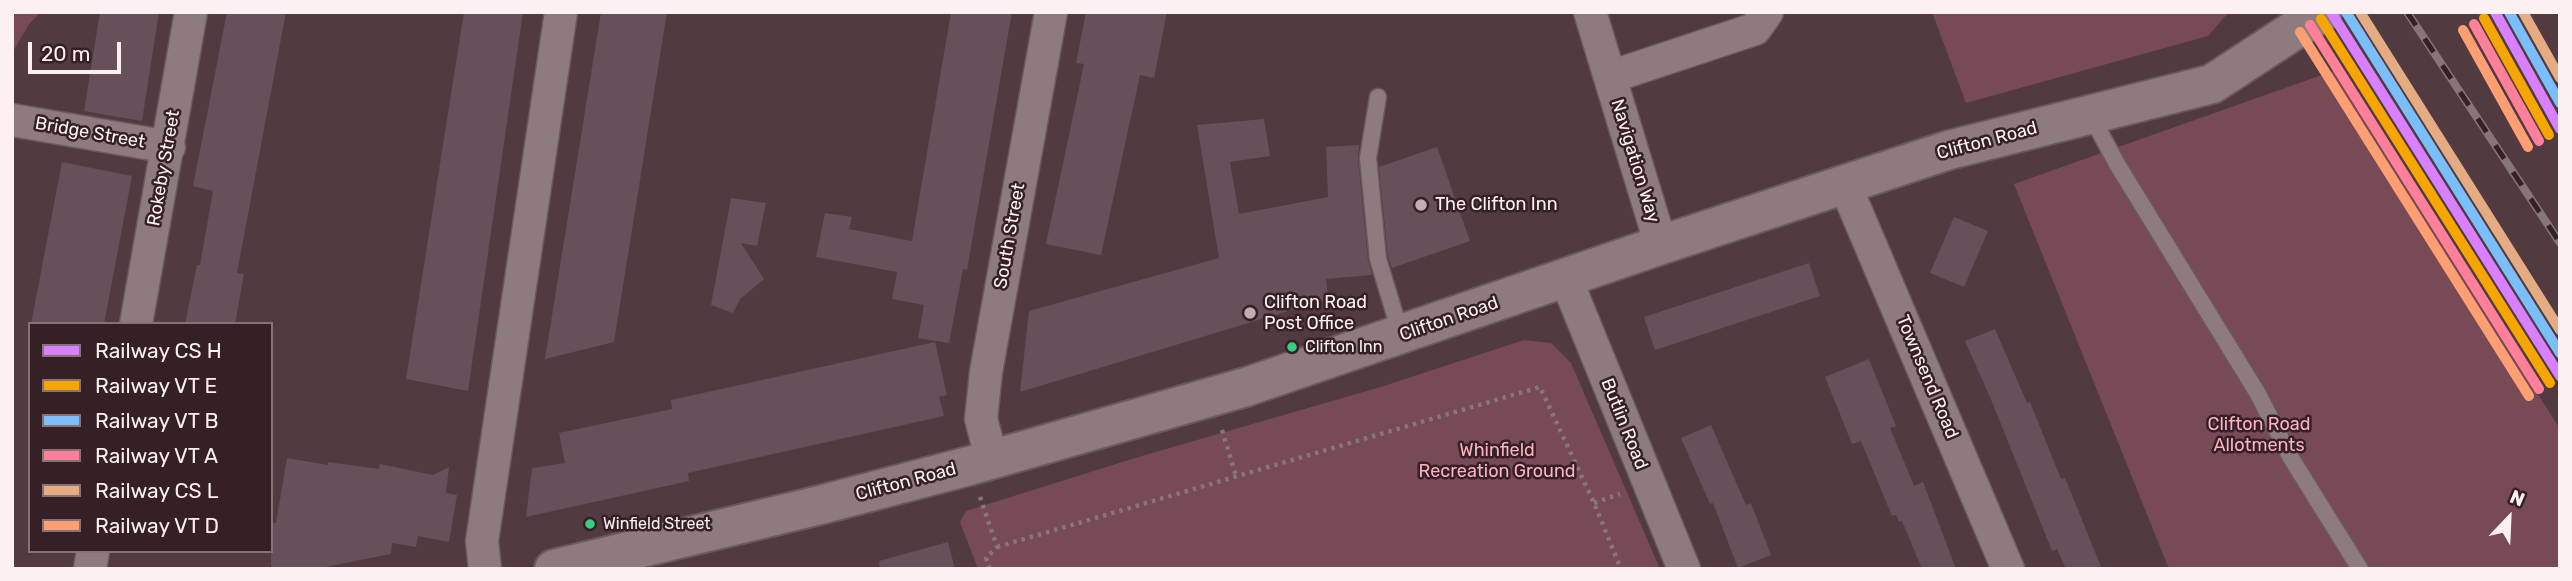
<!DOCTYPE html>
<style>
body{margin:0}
#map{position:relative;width:2572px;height:581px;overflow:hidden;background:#523a41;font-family:Rubik,sans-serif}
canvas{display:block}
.frame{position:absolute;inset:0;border:14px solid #fcf0f2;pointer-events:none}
.legend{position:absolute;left:28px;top:322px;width:245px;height:231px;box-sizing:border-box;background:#352025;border:2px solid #857377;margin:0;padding:9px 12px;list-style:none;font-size:21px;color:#fcf0f2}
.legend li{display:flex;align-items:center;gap:14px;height:35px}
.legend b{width:35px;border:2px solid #857377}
.north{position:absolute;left:2474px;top:483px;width:70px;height:70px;-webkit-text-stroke:5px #352025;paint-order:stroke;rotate:23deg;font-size:19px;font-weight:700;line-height:28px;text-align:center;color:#fcf0f2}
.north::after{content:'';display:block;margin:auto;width:24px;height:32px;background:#fcf0f2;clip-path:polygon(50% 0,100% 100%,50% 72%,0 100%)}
.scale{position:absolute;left:28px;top:42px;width:93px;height:32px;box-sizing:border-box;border:4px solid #fcf0f2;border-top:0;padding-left:9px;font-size:21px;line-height:24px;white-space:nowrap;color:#fcf0f2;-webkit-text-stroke:5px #352025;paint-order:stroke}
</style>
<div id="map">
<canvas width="2572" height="581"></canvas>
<div class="frame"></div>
<ul class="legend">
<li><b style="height:9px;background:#d880ff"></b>Railway CS H</li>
<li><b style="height:9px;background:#f7a600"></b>Railway VT E</li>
<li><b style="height:9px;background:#7abffc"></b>Railway VT B</li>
<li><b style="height:9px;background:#ff8098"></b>Railway VT A</li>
<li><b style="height:9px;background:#e5ac83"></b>Railway CS L</li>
<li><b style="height:9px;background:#fd9f72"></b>Railway VT D</li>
</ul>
<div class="north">N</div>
<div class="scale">20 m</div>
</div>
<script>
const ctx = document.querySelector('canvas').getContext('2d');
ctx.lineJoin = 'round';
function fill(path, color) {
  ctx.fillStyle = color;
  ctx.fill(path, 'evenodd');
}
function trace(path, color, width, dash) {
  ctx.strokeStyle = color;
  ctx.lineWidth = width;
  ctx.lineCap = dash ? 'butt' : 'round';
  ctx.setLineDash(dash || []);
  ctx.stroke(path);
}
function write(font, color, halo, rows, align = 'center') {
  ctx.font = font + ' Rubik,sans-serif';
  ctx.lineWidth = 5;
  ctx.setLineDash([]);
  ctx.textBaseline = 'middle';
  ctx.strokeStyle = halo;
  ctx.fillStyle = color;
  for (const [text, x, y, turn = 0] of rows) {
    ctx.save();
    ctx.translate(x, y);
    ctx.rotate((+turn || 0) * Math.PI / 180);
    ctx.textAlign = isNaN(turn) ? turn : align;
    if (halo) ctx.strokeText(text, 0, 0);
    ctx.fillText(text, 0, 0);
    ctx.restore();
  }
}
fill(new Path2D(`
 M 12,12 L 41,12 L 30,23 L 12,53 Z
 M 1932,12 L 2229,12 L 2208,36 L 1966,103 Z
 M 2333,71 L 2560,429 L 2560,569 L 2169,569 L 2014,184 Z
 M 1524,340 L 1551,343 L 1571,363 L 1660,569 L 978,569 L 960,522 L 966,511 L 1135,458 L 1384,386 Z`), '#774a56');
fill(new Path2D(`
 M 100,12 L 159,12 L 142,121 L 84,111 Z
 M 227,12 L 286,12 L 237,273 L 244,274 L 235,324 L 185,324 L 197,265 L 200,265 L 213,191 L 193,186 Z
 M 464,12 L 523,12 L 468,391 L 406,379 Z
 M 601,12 L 667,12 L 614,342 L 545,359 Z
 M 951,12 L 1012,12 L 967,270 L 963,269 L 949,343 L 918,338 L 924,305 L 892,299 L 897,272 L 816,257 L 825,213 L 852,217 L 849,229 L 912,241 Z
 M 1086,12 L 1167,12 L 1154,78 L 1140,75 L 1101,255 L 1046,244 L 1084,64 L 1076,63 Z
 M 1264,119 L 1270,156 L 1230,162 L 1239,214 L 1328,197 L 1326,147 L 1359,145 L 1358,159 L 1368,260 L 1372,275 L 1326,279 L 1328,299 L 1020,392 L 1029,311 L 1219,258 L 1197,125 Z
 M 1437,147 L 1470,241 L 1392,268 L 1388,257 L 1379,167 Z
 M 62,162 L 132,176 L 104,324 L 31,324 Z
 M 731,198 L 766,203 L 757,246 L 741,243 L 764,279 L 740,299 L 733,313 L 711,305 Z
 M 1954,217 L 1988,231 L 1964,287 L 1930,273 Z
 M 1809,263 L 1820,296 L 1655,350 L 1644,317 Z
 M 1995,329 L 2027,403 L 2030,402 L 2061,479 L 2065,478 L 2102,569 L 2066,569 L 2057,549 L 2052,551 L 1990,397 L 1965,341 Z
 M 935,342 L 947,395 L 939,397 L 944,416 L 688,473 L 689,481 L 526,517 L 532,468 L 565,463 L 559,433 L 672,409 L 671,400 Z
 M 1869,359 L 1896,426 L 1890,428 L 1914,486 L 1923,482 L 1956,569 L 1922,569 L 1902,521 L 1899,522 L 1896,515 L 1892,516 L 1861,441 L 1852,444 L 1825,377 Z
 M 1711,425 L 1746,505 L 1751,503 L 1771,555 L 1738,568 L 1713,503 L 1710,504 L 1681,438 Z
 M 287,458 L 328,465 L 328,462 L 379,469 L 380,464 L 433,475 L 449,467 L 446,493 L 457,495 L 449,542 L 418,536 L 416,547 L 392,543 L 391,554 L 315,569 L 271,569 L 271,523 L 276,523 Z
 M 948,542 L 955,569 L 880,569 L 879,561 Z`), '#66505a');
const service = new Path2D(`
 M 1378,97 L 1368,158 L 1378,259 L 1401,335
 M 2090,114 L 2117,164 L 2258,394 L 2291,458 L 2360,569`);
const minor = new Path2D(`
 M 1590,12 L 1661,245
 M 1610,77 L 1755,29 L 1767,12
 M 12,120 L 169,147
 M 1845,185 L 2008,569
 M 1566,279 L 1684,569
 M 136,324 L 191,12
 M 992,460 L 981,419 L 986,372 L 1051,12
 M 90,569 L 93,551
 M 485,569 L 482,541 L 561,12`);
const tertiary = new Path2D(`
 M 554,569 L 816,506 L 969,466 L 1246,387 L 1661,245 L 1949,150 L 2212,84 L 2322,12`);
trace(service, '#6a595e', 19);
trace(minor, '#6a595e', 35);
trace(tertiary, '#6a595e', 42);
trace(new Path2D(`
 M 1222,430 L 1236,476
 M 980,497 L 997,547 L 986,558 L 990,569
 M 1594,503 L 1620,494
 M 997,547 L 1540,387 L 1594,503 L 1621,569`), '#87767a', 4.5, [3.5, 5]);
trace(service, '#8e7b7f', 16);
trace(minor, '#8e7b7f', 32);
trace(tertiary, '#8e7b7f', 38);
const rail = new Path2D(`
 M 2407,12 L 2560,243`);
trace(rail, '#877679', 8);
trace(rail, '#352025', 5, [16]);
trace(new Path2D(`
 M 2331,12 L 2560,376
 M 2495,12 L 2560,129`), '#d880ff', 10);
trace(new Path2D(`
 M 2484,18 L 2549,135
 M 2321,19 L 2550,383`), '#f7a600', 10);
trace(new Path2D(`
 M 2346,12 L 2560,353
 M 2509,12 L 2560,103`), '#7abffc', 10);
trace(new Path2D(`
 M 2474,24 L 2539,141
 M 2310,25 L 2539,389`), '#ff8098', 10);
trace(new Path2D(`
 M 2360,12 L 2560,330
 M 2523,12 L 2560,78`), '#e5ac83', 10);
trace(new Path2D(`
 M 2463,30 L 2528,147
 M 2300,32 L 2529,396`), '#fd9f72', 10);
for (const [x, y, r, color] of [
 [1421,205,7,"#c0b0b4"],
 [1250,313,7,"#c0b0b4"],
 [1292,347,6,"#3ace82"],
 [590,524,6,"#3ace82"]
]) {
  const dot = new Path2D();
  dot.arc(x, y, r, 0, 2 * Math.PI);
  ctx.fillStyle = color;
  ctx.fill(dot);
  trace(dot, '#352025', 2.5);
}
write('16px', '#fcf0f2', '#352025', [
 ["Clifton Inn",1305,347],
 ["Winfield Street",603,524]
], 'left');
write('18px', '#fcf0f2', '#352025', [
 ["Bridge Street",90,133,10],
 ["Clifton Road",1987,141,-15],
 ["Navigation Way",1635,161,73],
 ["Rokeby Street",164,168,-80],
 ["South Street",1010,236,-80],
 ["Clifton Road",1449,319,-19],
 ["Townsend Road",1927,377,67],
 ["Butlin Road",1624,424,68],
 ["Clifton Road",906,482,-15]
]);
write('18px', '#fcf0f2', '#352025', [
 ["The Clifton Inn",1435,205],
 ["Clifton Road",1264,303],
 ["Post Office",1264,324]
], 'left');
write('18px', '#ffb1c4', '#352025', [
 ["Clifton Road",2259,425],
 ["Allotments",2259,446],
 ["Whinfield",1497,451],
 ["Recreation Ground",1497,472]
]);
</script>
